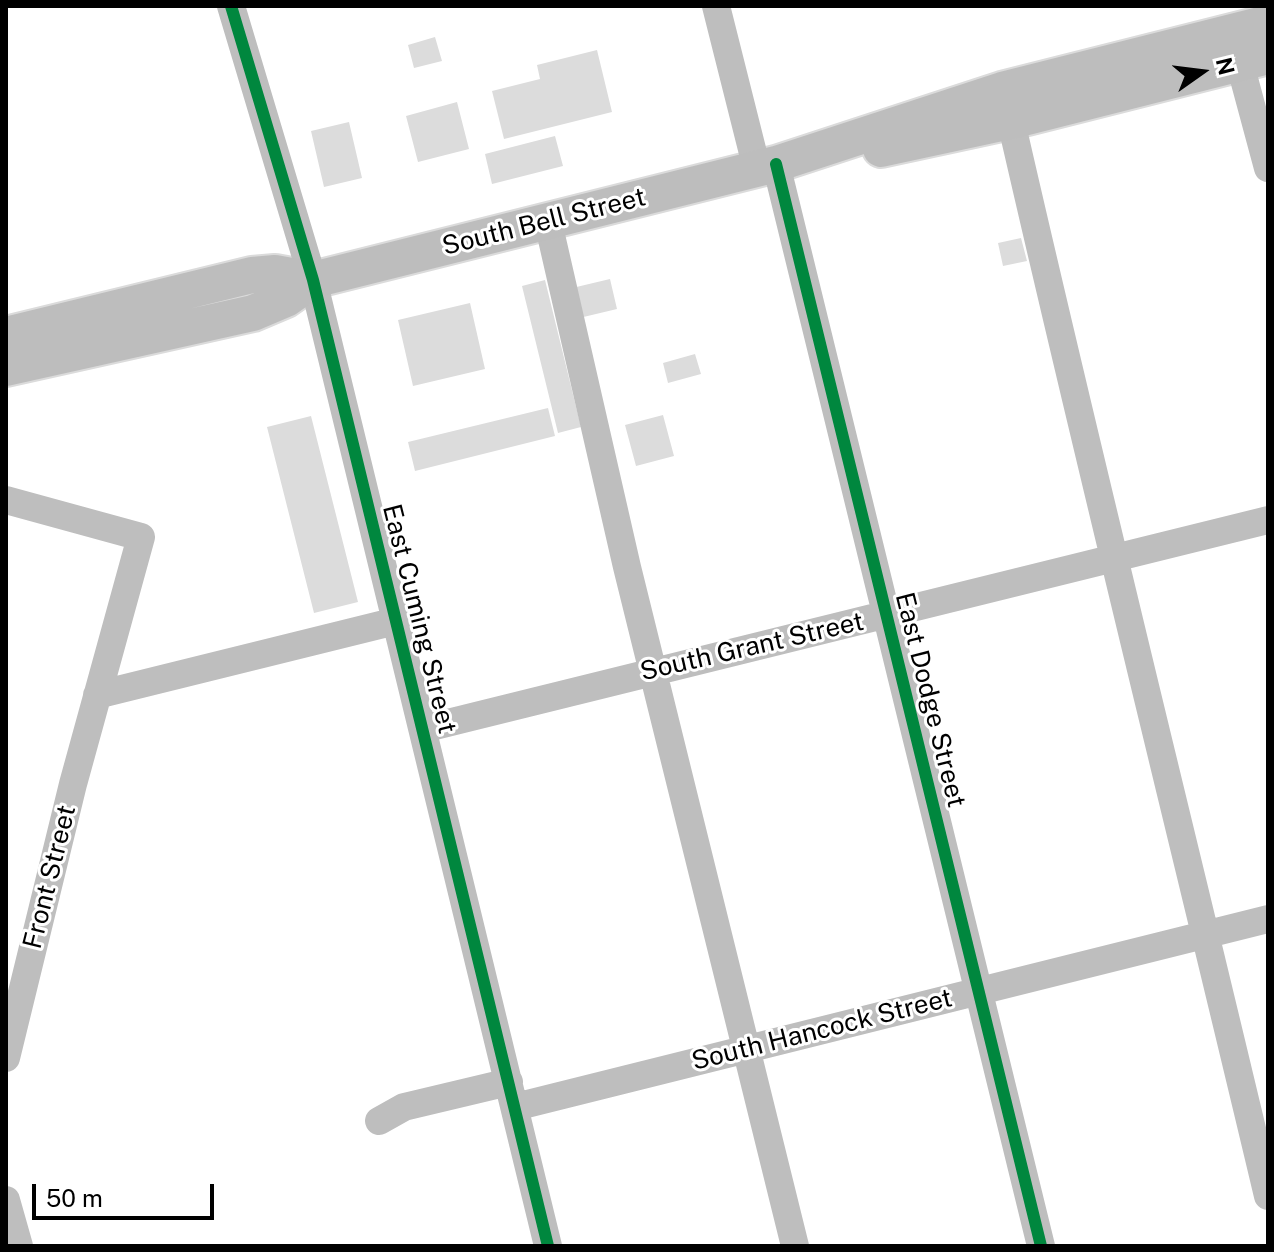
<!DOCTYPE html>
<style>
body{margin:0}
#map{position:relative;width:1274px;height:1252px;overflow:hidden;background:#fff;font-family:"Public Sans",sans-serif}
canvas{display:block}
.frame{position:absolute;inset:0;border:8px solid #000;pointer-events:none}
.north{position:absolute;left:1162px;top:32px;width:80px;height:80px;-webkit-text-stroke:6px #fff;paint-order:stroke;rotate:76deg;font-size:22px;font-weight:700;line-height:32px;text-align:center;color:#000}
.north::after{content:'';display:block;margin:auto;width:28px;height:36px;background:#000;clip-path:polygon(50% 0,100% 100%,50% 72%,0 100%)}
.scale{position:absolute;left:32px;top:1184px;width:182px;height:36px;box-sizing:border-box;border:4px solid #000;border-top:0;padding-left:10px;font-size:24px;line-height:28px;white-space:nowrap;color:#000;-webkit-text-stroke:6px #fff;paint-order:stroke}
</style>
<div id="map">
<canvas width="1274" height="1252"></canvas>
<div class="frame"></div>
<div class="north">N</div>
<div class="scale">50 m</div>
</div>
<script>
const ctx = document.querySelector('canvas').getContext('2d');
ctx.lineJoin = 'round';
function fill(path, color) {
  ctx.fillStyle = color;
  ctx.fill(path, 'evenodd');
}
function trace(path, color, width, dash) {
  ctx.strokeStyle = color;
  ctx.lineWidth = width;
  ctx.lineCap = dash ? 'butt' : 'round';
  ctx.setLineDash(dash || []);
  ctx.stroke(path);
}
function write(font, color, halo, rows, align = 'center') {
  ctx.font = font + ' "Public Sans",sans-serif';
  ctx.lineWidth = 6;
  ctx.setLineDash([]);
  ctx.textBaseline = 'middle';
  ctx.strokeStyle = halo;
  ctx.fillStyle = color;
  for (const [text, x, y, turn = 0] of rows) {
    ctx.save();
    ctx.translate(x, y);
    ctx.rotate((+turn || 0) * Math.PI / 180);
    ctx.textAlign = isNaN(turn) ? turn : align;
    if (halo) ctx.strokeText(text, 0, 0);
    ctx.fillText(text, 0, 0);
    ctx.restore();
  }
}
fill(new Path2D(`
 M 435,37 L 442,61 L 414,68 L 408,45 Z
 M 597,50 L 612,112 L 504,139 L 492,91 L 540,79 L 537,65 Z
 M 457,102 L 469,149 L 418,162 L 406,116 Z
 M 349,122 L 362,178 L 324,187 L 311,131 Z
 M 555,136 L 563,166 L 492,184 L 485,154 Z
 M 1021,238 L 1027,261 L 1003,266 L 998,243 Z
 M 610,279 L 617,309 L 575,319 L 568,289 Z
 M 545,280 L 581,427 L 558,433 L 522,286 Z
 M 470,303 L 485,369 L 413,386 L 398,320 Z
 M 695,354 L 701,374 L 668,383 L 663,363 Z
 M 548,408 L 555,436 L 415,471 L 408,442 Z
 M 663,415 L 674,456 L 636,466 L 625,425 Z
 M 311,416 L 358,602 L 314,613 L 267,427 Z`), '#dcdcdc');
const major = new Path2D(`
 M 881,149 L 1011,121 L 1268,56
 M 6,335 L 252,275 L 275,273 L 313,280
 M 6,368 L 253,313 L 286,299 L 313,280 L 776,164 L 1002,90 L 1268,23`);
trace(major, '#dbdbdb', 40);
trace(new Path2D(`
 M 231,6 L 313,280 L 548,1246
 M 716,6 L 757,169
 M 1240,64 L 1268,168
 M 1011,121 C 1093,480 1183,838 1268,1196
 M 776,164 L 1041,1246
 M 548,222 L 627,567 L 795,1246
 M 6,500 L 141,537 L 73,784 L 6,1058
 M 97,695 L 396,621
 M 423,729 L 1268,520
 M 515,1107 L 1268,919
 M 379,1121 L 404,1107 L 509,1082
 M 6,1200 L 19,1246`), '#bebebe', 28);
trace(major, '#bdbdbd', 36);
trace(new Path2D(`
 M 231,6 L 313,280 L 548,1246
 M 776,164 L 1041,1246`), '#00873e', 12);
write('26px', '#000', '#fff', [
 ["South Bell Street",544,222,-14],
 ["East Cuming Street",419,619,76],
 ["South Grant Street",752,647,-13],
 ["East Dodge Street",930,700,76],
 ["Front Street",50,877,-76],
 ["South Hancock Street",822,1030,-14]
]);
</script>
